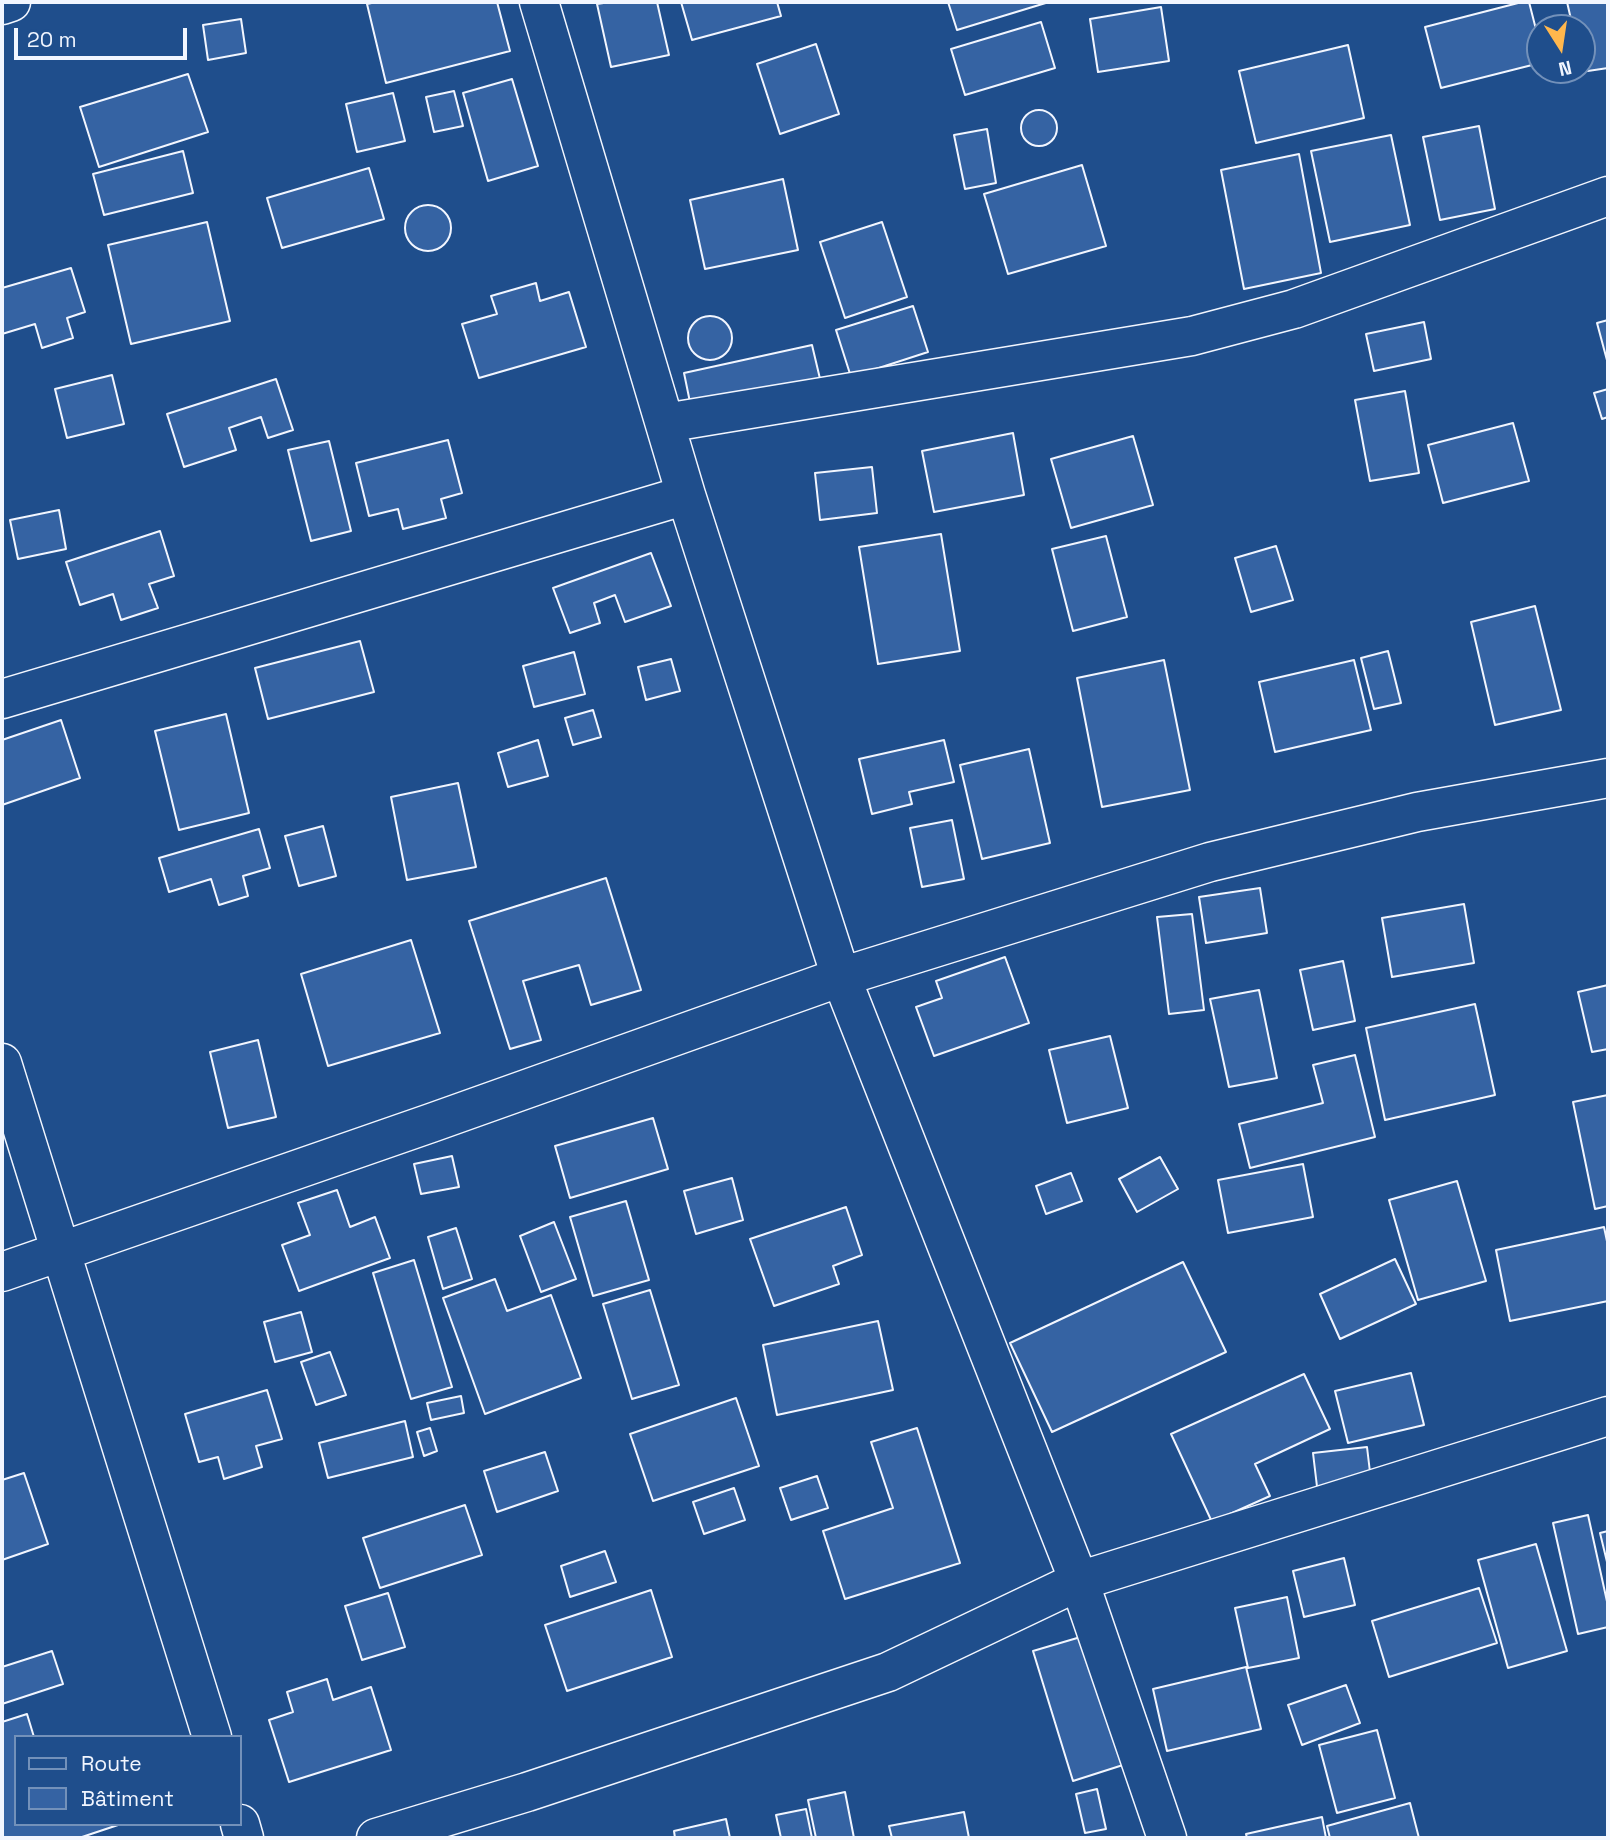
<!DOCTYPE html>
<meta charset="utf-8">
<style>
body{margin:0}
#map{position:relative;width:1610px;height:1840px;overflow:hidden;background:#1f4e8c;font-family:"Space Grotesk",sans-serif}
canvas{display:block}
.frame{position:absolute;inset:0;border:4px solid #f2f6ff;pointer-events:none}
.legend{position:absolute;left:14px;top:1735px;width:228px;height:91px;box-sizing:border-box;background:#1f4e8c;border:2px solid #7391ba;margin:0;padding:9px 12px;list-style:none;font-size:21px;color:#f2f6ff}
.legend li{display:flex;align-items:center;gap:14px;height:35px}
.legend b{width:35px;border:2px solid #7391ba}
.north{position:absolute;left:1526px;top:14px;width:70px;height:70px;box-sizing:border-box;background:#1f4e8c;border:2px solid #7391ba;border-radius:50%;rotate:168deg;font-size:19px;font-weight:700;line-height:28px;text-align:center;color:#f2f6ff}
.north::after{content:'';display:block;margin:auto;width:24px;height:32px;background:#ffb74d;clip-path:polygon(50% 0,100% 100%,50% 72%,0 100%)}
.scale{position:absolute;left:14px;top:28px;width:173px;height:32px;box-sizing:border-box;border:4px solid #f2f6ff;border-top:0;padding-left:9px;font-size:21px;line-height:24px;white-space:nowrap;color:#f2f6ff;-webkit-text-stroke:5px #1f4e8c;paint-order:stroke}
</style>
<div id="map">
<canvas width="1610" height="1840"></canvas>
<div class="frame"></div>
<ul class="legend">
<li><b style="height:9px;background:#1f4e8c"></b>Route</li>
<li><b style="height:19px;background:#3563a3"></b>Bâtiment</li>
</ul>
<div class="north">N</div>
<div class="scale">20 m</div>
</div>
<script>
const ctx = document.querySelector('canvas').getContext('2d');
ctx.lineJoin = 'round';
function fill(path, color) {
  ctx.fillStyle = color;
  ctx.fill(path, 'evenodd');
}
function trace(path, color, width, dash) {
  ctx.strokeStyle = color;
  ctx.lineWidth = width;
  ctx.lineCap = dash ? 'butt' : 'round';
  ctx.setLineDash(dash || []);
  ctx.stroke(path);
}
const building = new Path2D(`
 M 376,2 L 497,2 L 510,51 L 386,83 L 367,4 Z
 M 610,2 L 657,2 L 669,55 L 611,67 L 597,4 Z
 M 681,2 L 777,2 L 781,16 L 692,40 Z
 M 948,2 L 1049,2 L 957,30 Z
 M 1522,2 L 1529,2 L 1540,45 L 1540,63 L 1441,88 L 1425,27 Z
 M 1567,2 L 1608,2 L 1608,68 L 1581,72 L 1582,28 L 1573,28 Z
 M 1161,7 L 1169,61 L 1098,72 L 1090,19 Z
 M 241,19 L 246,53 L 208,60 L 203,25 Z
 M 1041,22 L 1055,68 L 965,95 L 951,49 Z
 M 816,44 L 839,114 L 780,134 L 757,64 Z
 M 1348,45 L 1364,118 L 1256,143 L 1239,71 Z
 M 188,74 L 208,132 L 99,167 L 80,107 Z
 M 512,79 L 538,166 L 488,181 L 463,93 Z
 M 454,91 L 463,126 L 434,132 L 426,97 Z
 M 393,93 L 405,141 L 357,152 L 346,104 Z
 M1021 128a18 18 0 1 1 36 0a18 18 0 1 1-36 0Z
 M 1479,126 L 1495,209 L 1440,220 L 1423,137 Z
 M 987,129 L 996,183 L 965,189 L 954,135 Z
 M 1391,135 L 1410,225 L 1330,242 L 1311,151 Z
 M 183,151 L 193,193 L 104,215 L 93,174 Z
 M 1299,154 L 1321,273 L 1244,289 L 1221,170 Z
 M 1082,165 L 1106,246 L 1008,274 L 984,194 Z
 M 369,168 L 384,219 L 282,248 L 267,198 Z
 M 783,179 L 798,250 L 705,269 L 690,200 Z
 M405 228a23 23 0 1 1 46 0a23 23 0 1 1-46 0Z
 M 207,222 L 230,321 L 131,344 L 108,245 Z
 M 882,222 L 907,297 L 845,318 L 820,242 Z
 M 71,268 L 85,312 L 67,318 L 73,338 L 42,348 L 35,324 L 2,334 L 2,288 Z
 M 536,283 L 540,301 L 569,292 L 586,347 L 479,378 L 462,324 L 497,314 L 491,296 Z
 M 913,306 L 928,352 L 851,377 L 836,330 Z
 M688 338a22 22 0 1 1 44 0a22 22 0 1 1-44 0Z
 M 1608,320 L 1608,364 L 1597,323 Z
 M 1424,322 L 1431,359 L 1374,371 L 1366,334 Z
 M 812,345 L 821,383 L 692,412 L 684,373 Z
 M 112,375 L 124,424 L 67,438 L 55,389 Z
 M 276,379 L 293,430 L 268,438 L 261,417 L 229,428 L 236,450 L 184,467 L 167,414 Z
 M 1608,389 L 1608,417 L 1602,419 L 1594,393 Z
 M 1405,391 L 1419,473 L 1370,481 L 1355,400 Z
 M 1513,423 L 1529,481 L 1443,503 L 1428,445 Z
 M 1013,433 L 1024,495 L 934,512 L 922,451 Z
 M 1133,436 L 1153,505 L 1071,528 L 1051,459 Z
 M 448,440 L 462,493 L 441,499 L 446,518 L 403,529 L 398,509 L 369,516 L 356,463 Z
 M 329,441 L 351,531 L 311,541 L 288,450 Z
 M 872,467 L 877,513 L 820,520 L 815,473 Z
 M 59,510 L 66,549 L 18,559 L 10,520 Z
 M 160,531 L 174,576 L 149,584 L 158,608 L 121,620 L 113,594 L 80,605 L 66,562 Z
 M 941,534 L 960,651 L 878,664 L 859,547 Z
 M 1106,536 L 1127,617 L 1073,631 L 1052,549 Z
 M 1276,546 L 1293,600 L 1251,612 L 1235,558 Z
 M 651,553 L 671,606 L 625,622 L 615,595 L 594,603 L 600,623 L 570,633 L 553,588 Z
 M 1535,606 L 1561,710 L 1495,725 L 1471,622 Z
 M 360,641 L 374,692 L 268,719 L 255,668 Z
 M 1388,651 L 1401,703 L 1374,709 L 1361,658 Z
 M 574,652 L 585,694 L 534,707 L 523,666 Z
 M 671,659 L 680,691 L 646,700 L 638,667 Z
 M 1164,660 L 1190,790 L 1102,807 L 1077,678 Z
 M 1354,660 L 1371,730 L 1275,752 L 1259,682 Z
 M 593,710 L 601,737 L 573,745 L 565,718 Z
 M 226,714 L 249,813 L 179,830 L 155,731 Z
 M 61,720 L 80,778 L 2,805 L 2,740 Z
 M 538,740 L 548,776 L 508,787 L 498,753 Z
 M 944,740 L 954,782 L 909,792 L 912,804 L 872,814 L 859,759 Z
 M 1029,749 L 1050,843 L 982,859 L 960,765 Z
 M 458,783 L 476,867 L 407,880 L 391,797 Z
 M 952,820 L 964,879 L 922,887 L 910,828 Z
 M 323,826 L 336,876 L 299,886 L 285,836 Z
 M 259,829 L 270,868 L 243,876 L 248,896 L 219,905 L 211,879 L 169,892 L 159,858 Z
 M 606,878 L 641,990 L 591,1005 L 579,965 L 523,981 L 541,1040 L 510,1049 L 469,921 Z
 M 1260,888 L 1267,933 L 1206,943 L 1199,897 Z
 M 1464,904 L 1474,963 L 1392,977 L 1382,918 Z
 M 1192,914 L 1204,1010 L 1169,1014 L 1157,917 Z
 M 411,940 L 440,1033 L 328,1066 L 301,974 Z
 M 1005,957 L 1029,1023 L 934,1056 L 916,1007 L 942,998 L 936,981 Z
 M 1343,961 L 1355,1021 L 1313,1030 L 1300,970 Z
 M 1608,985 L 1608,1049 L 1592,1052 L 1578,992 Z
 M 1259,990 L 1277,1078 L 1229,1087 L 1210,999 Z
 M 1475,1004 L 1495,1095 L 1385,1120 L 1366,1028 Z
 M 1110,1036 L 1128,1108 L 1067,1123 L 1049,1050 Z
 M 258,1040 L 276,1117 L 228,1128 L 210,1052 Z
 M 1355,1055 L 1375,1137 L 1250,1168 L 1239,1124 L 1323,1103 L 1313,1065 Z
 M 1608,1095 L 1608,1206 L 1595,1209 L 1573,1102 Z
 M 653,1118 L 668,1169 L 570,1198 L 555,1146 Z
 M 452,1156 L 459,1187 L 421,1194 L 414,1164 Z
 M 1160,1157 L 1178,1189 L 1137,1212 L 1119,1179 Z
 M 1303,1164 L 1313,1217 L 1228,1233 L 1218,1180 Z
 M 1071,1173 L 1082,1201 L 1046,1214 L 1036,1186 Z
 M 732,1178 L 743,1220 L 696,1234 L 684,1191 Z
 M 1457,1181 L 1486,1281 L 1418,1300 L 1389,1200 Z
 M 337,1190 L 350,1227 L 375,1217 L 390,1258 L 299,1291 L 282,1245 L 310,1235 L 298,1203 Z
 M 626,1201 L 649,1280 L 593,1296 L 570,1217 Z
 M 846,1207 L 862,1255 L 833,1266 L 839,1284 L 774,1306 L 750,1239 Z
 M 554,1222 L 576,1279 L 541,1292 L 520,1236 Z
 M 1604,1227 L 1608,1246 L 1608,1301 L 1510,1321 L 1496,1250 Z
 M 456,1228 L 472,1279 L 443,1289 L 428,1237 Z
 M 1395,1259 L 1416,1304 L 1340,1339 L 1320,1294 Z
 M 414,1260 L 452,1387 L 411,1399 L 373,1273 Z
 M 1183,1262 L 1226,1352 L 1052,1432 L 1010,1343 Z
 M 495,1279 L 507,1311 L 551,1295 L 581,1378 L 485,1414 L 443,1298 Z
 M 650,1290 L 679,1385 L 632,1399 L 603,1304 Z
 M 301,1312 L 312,1352 L 275,1362 L 264,1322 Z
 M 878,1321 L 893,1390 L 777,1415 L 763,1345 Z
 M 330,1352 L 346,1395 L 316,1405 L 301,1362 Z
 M 1411,1373 L 1424,1425 L 1348,1443 L 1335,1391 Z
 M 1304,1374 L 1330,1429 L 1255,1464 L 1270,1496 L 1212,1522 L 1171,1434 Z
 M 267,1390 L 282,1439 L 256,1446 L 262,1467 L 224,1479 L 218,1457 L 199,1462 L 185,1414 Z
 M 461,1396 L 464,1413 L 431,1420 L 427,1403 Z
 M 736,1398 L 759,1466 L 653,1501 L 630,1434 Z
 M 405,1421 L 413,1457 L 328,1478 L 319,1443 Z
 M 430,1428 L 437,1451 L 424,1456 L 417,1432 Z
 M 917,1428 L 960,1563 L 845,1599 L 823,1531 L 893,1508 L 871,1442 Z
 M 1367,1447 L 1372,1489 L 1318,1495 L 1313,1453 Z
 M 545,1452 L 558,1491 L 497,1512 L 484,1471 Z
 M 24,1473 L 48,1544 L 2,1560 L 2,1480 Z
 M 817,1476 L 828,1508 L 791,1520 L 780,1488 Z
 M 734,1488 L 745,1520 L 704,1534 L 693,1502 Z
 M 465,1505 L 482,1555 L 380,1588 L 363,1538 Z
 M 1588,1515 L 1608,1606 L 1608,1627 L 1578,1634 L 1553,1523 Z
 M 1608,1531 L 1608,1566 L 1600,1533 Z
 M 1536,1544 L 1567,1651 L 1508,1668 L 1478,1560 Z
 M 605,1551 L 616,1582 L 570,1597 L 561,1566 Z
 M 1344,1558 L 1355,1605 L 1304,1617 L 1293,1571 Z
 M 1479,1588 L 1497,1643 L 1389,1677 L 1372,1621 Z
 M 651,1590 L 672,1657 L 567,1691 L 545,1625 Z
 M 388,1593 L 405,1647 L 362,1660 L 345,1606 Z
 M 1287,1597 L 1299,1658 L 1248,1668 L 1235,1608 Z
 M 1084,1636 L 1123,1765 L 1073,1781 L 1033,1651 Z
 M 52,1651 L 63,1684 L 2,1704 L 2,1667 Z
 M 1246,1667 L 1261,1729 L 1167,1751 L 1153,1689 Z
 M 327,1679 L 333,1700 L 371,1687 L 391,1750 L 289,1782 L 269,1720 L 293,1712 L 287,1692 Z
 M 1346,1685 L 1360,1723 L 1302,1745 L 1288,1705 Z
 M 27,1714 L 34,1737 L 16,1737 L 16,1824 L 121,1824 L 79,1838 L 2,1838 L 2,1722 Z
 M 1377,1730 L 1395,1798 L 1337,1813 L 1319,1745 Z
 M 1097,1789 L 1106,1829 L 1085,1833 L 1076,1794 Z
 M 845,1792 L 854,1838 L 816,1838 L 808,1800 Z
 M 1410,1803 L 1419,1838 L 1330,1838 L 1327,1826 Z
 M 806,1809 L 812,1838 L 781,1838 L 776,1815 Z
 M 964,1812 L 969,1838 L 892,1838 L 889,1826 Z
 M 1322,1817 L 1326,1838 L 1247,1838 L 1246,1834 Z
 M 726,1819 L 730,1838 L 675,1838 L 674,1831 Z`);
fill(building, '#3563a3');
trace(building, '#f2f6ff', 2);
const street = new Path2D(`
 M 539,2 L 686,495 L 841,977 L 1079,1581 L 1167,1838
 M 2,5 L 11,2
 M 665,423 L 1192,336 L 1294,309 L 1608,196
 M 2,699 L 686,495
 M 2,1063 L 212,1737
 M 2,1272 L 431,1123 L 841,977 L 1210,862 L 1417,812 L 1608,778
 M 240,1824 L 244,1838
 M 376,1838 L 527,1792 L 888,1672 L 1079,1581 L 1608,1416`);
trace(street, '#f2f6ff', 41);
trace(street, '#1f4e8c', 38);
</script>
